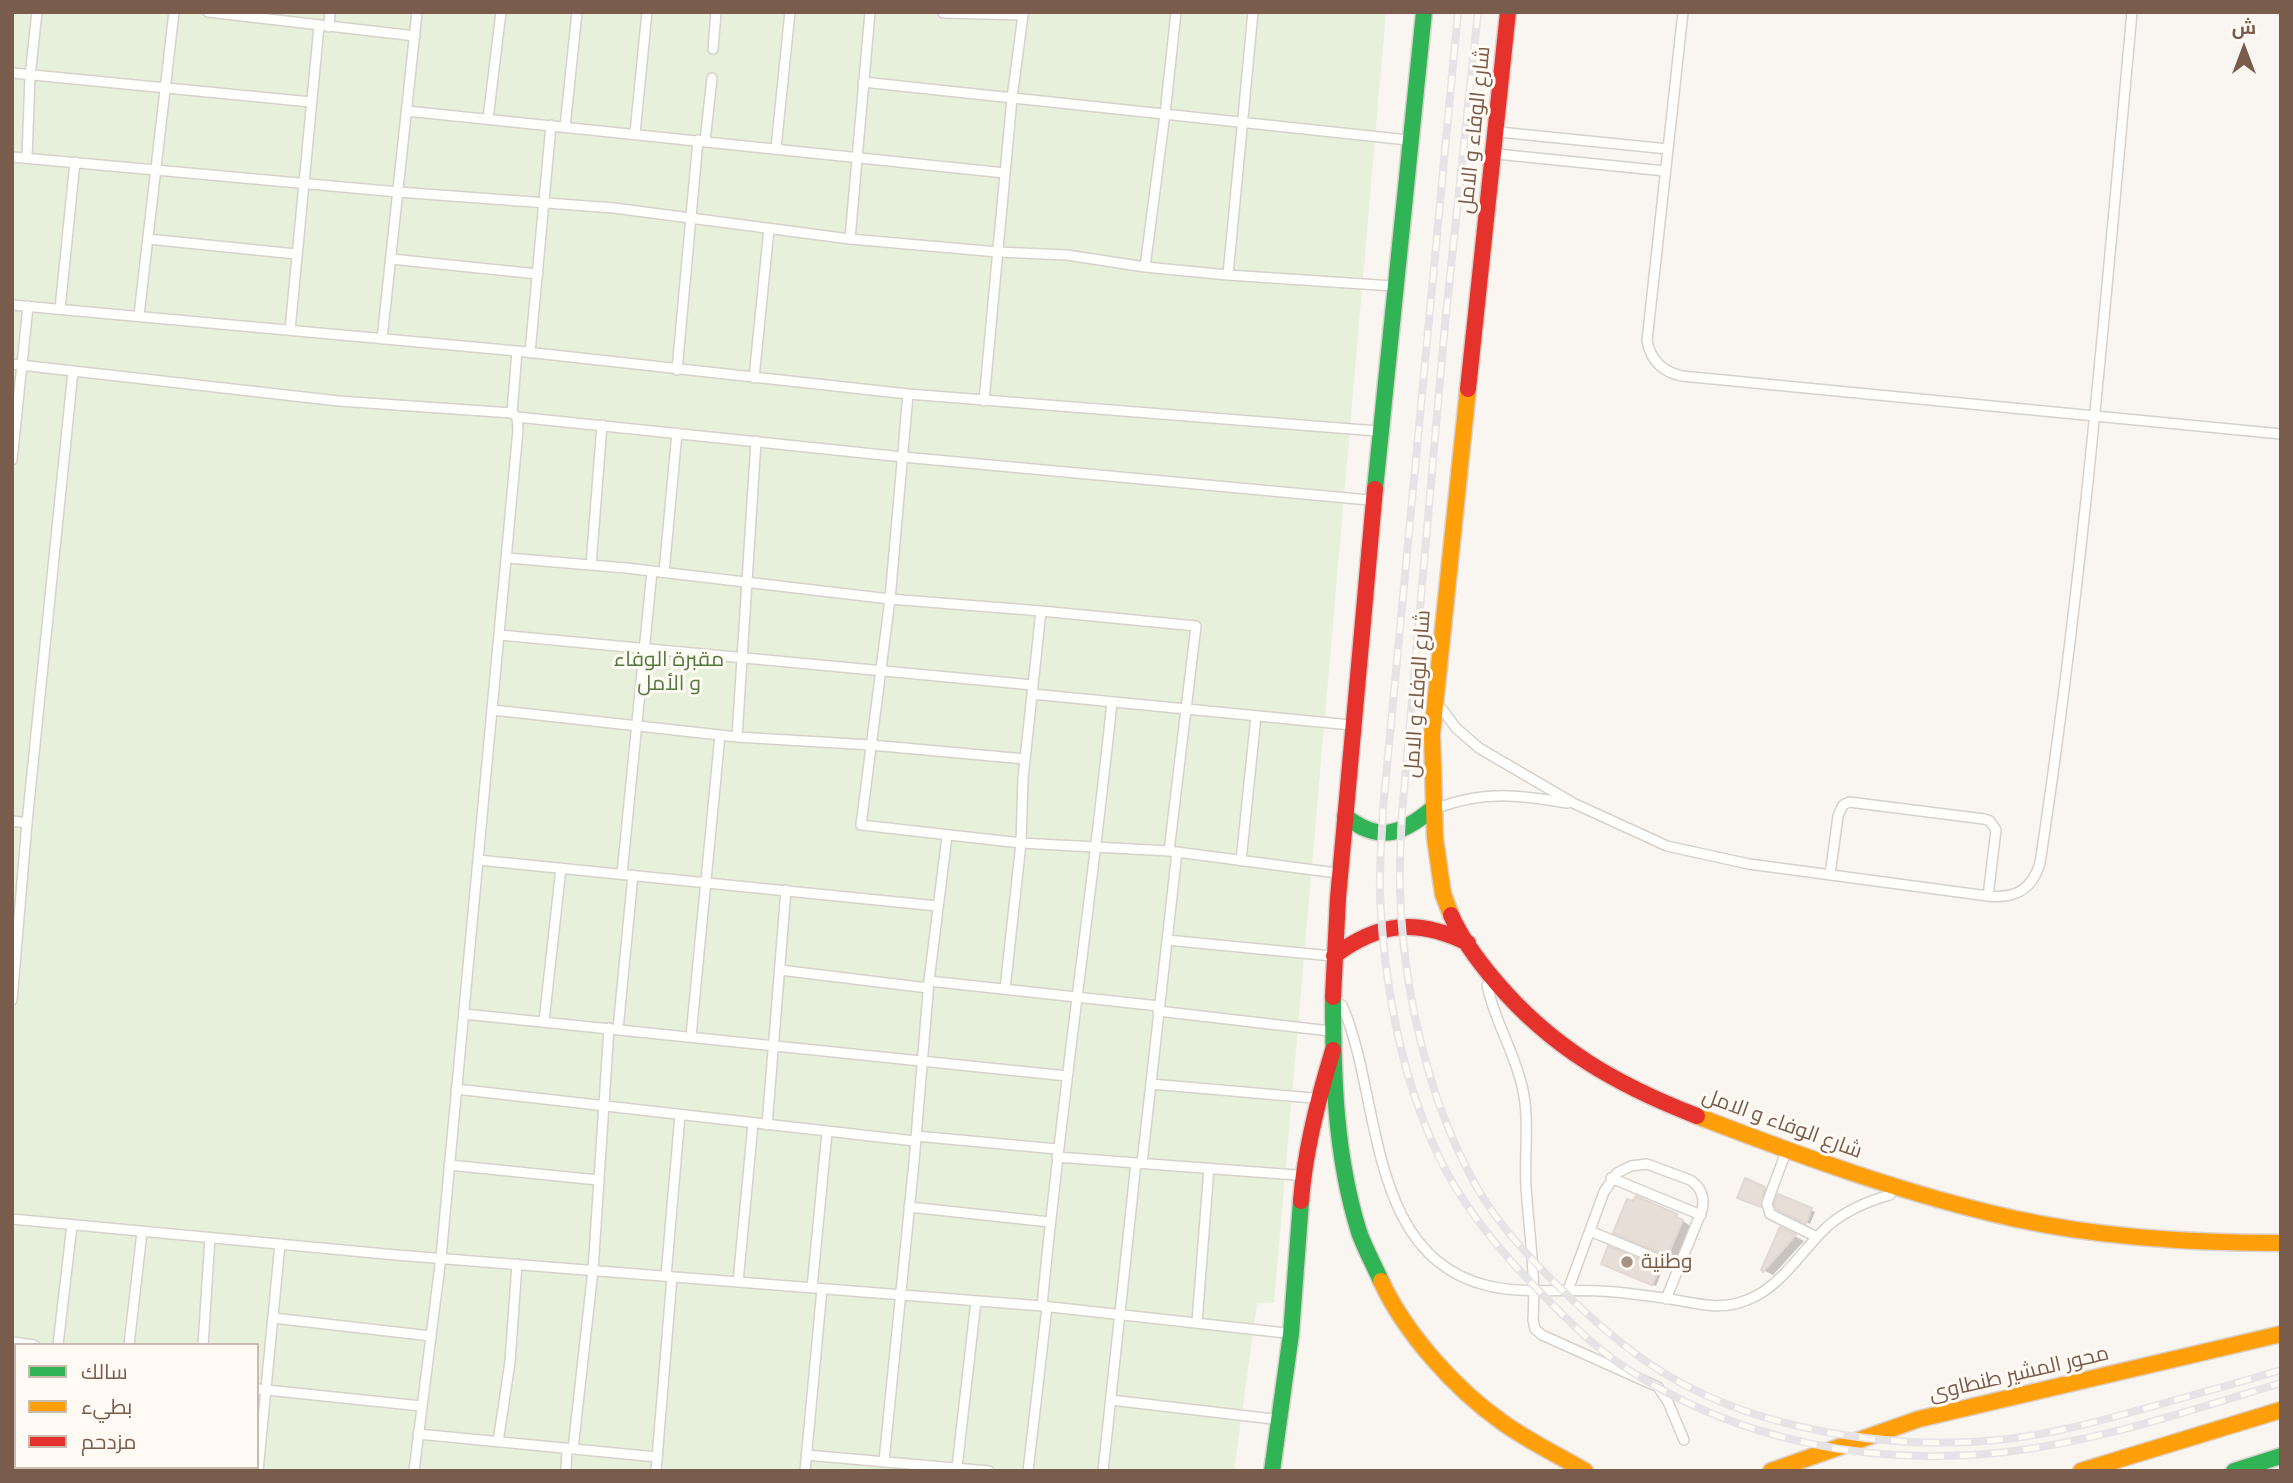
<!DOCTYPE html>
<meta charset="utf-8">
<style>
body{margin:0}
#map{position:relative;width:2293px;height:1483px;overflow:hidden;background:#f9f5f0;font-family:"Fira Sans Condensed",Cairo,sans-serif}
canvas{display:block}
.frame{position:absolute;inset:0;border:14px solid #7a5c4d;pointer-events:none}
.legend{position:absolute;left:14px;top:1343px;width:245px;height:126px;box-sizing:border-box;background:#fffaf3;border:2px solid #cabbb1;margin:0;padding:9px 12px;list-style:none;font-size:21px;color:#7a5c4d}
.legend li{display:flex;align-items:center;gap:14px;height:35px}
.legend b{width:35px;border:2px solid #cabbb1}
.north{position:absolute;left:2209px;top:14px;width:70px;height:70px;-webkit-text-stroke:5px #fffaf3;paint-order:stroke;rotate:0deg;font-size:19px;font-weight:700;line-height:28px;text-align:center;color:#7a5c4d}
.north::after{content:'';display:block;margin:auto;width:24px;height:32px;background:#7a5c4d;clip-path:polygon(50% 0,100% 100%,50% 72%,0 100%)}
</style>
<div id="map">
<canvas width="2293" height="1483"></canvas>
<div class="frame"></div>
<ul class="legend">
<li><b style="height:9px;background:#30b455"></b>سالك</li>
<li><b style="height:9px;background:#ff9f0a"></b>بطيء</li>
<li><b style="height:9px;background:#e5322d"></b>مزدحم</li>
</ul>
<div class="north">ش</div>
</div>
<script>
const ctx = document.querySelector('canvas').getContext('2d');
ctx.lineJoin = 'round';
function fill(path, color) {
  ctx.fillStyle = color;
  ctx.fill(path, 'evenodd');
}
function trace(path, color, width, dash) {
  ctx.strokeStyle = color;
  ctx.lineWidth = width;
  ctx.lineCap = dash ? 'butt' : 'round';
  ctx.setLineDash(dash || []);
  ctx.stroke(path);
}
function write(font, color, halo, rows, align = 'center') {
  ctx.font = font + ' "Fira Sans Condensed",Cairo,sans-serif';
  ctx.lineWidth = 6;
  ctx.setLineDash([]);
  ctx.textBaseline = 'middle';
  ctx.strokeStyle = halo;
  ctx.fillStyle = color;
  for (const [text, x, y, turn = 0] of rows) {
    ctx.save();
    ctx.translate(x, y);
    ctx.rotate((+turn || 0) * Math.PI / 180);
    ctx.textAlign = isNaN(turn) ? turn : align;
    if (halo) ctx.strokeText(text, 0, 0);
    ctx.fillText(text, 0, 0);
    ctx.restore();
  }
}
fill(new Path2D(`
 M 12,12 L 1386,12 L 1274,1303 L 1257,1303 L 1234,1471 L 12,1471 ZM 16,1345 L 257,1345 L 257,1467 L 16,1467 Z`), '#e7f0db');
fill(new Path2D(`
 M 1765,1188 L 1773,1193 L 1769,1210 L 1739,1198 Z
 M 1779,1197 L 1815,1212 L 1810,1224 L 1777,1208 Z
 M 1676,1216 L 1696,1230 L 1679,1261 L 1615,1232 Z
 M 1781,1229 L 1804,1241 L 1773,1275 L 1763,1270 Z
 M 1606,1265 L 1659,1269 L 1662,1271 L 1656,1286 Z`), '#0003');
const building = new Path2D(`
 M 1745,1178 L 1765,1187 L 1761,1207 L 1737,1198 Z
 M 1778,1194 L 1812,1208 L 1806,1224 L 1776,1209 L 1774,1203 Z
 M 1636,1196 L 1677,1214 L 1676,1217 L 1683,1220 L 1669,1253 L 1666,1252 L 1665,1255 L 1613,1233 L 1627,1199 L 1633,1201 Z
 M 1780,1227 L 1796,1235 L 1763,1272 L 1761,1270 Z
 M 1608,1246 L 1660,1268 L 1652,1285 L 1601,1264 Z`);
fill(building, '#e6ded7');
trace(building, '#e2d8d2', 2);
const lane = new Path2D(`
 M 208,12 L 415,36
 M 1683,12 L 1647,341 C 1651,361 1663,372 1682,376 L 2281,434
 M 943,13 L 1023,15 L 1012,98 L 984,401
 M 329,27 L 330,12
 M 713,49 L 716,12
 M 12,73 L 311,102
 M 863,82 L 1408,140
 M 407,111 L 1005,173
 M 488,119 L 501,12
 M 565,127 L 577,12
 M 1499,132 L 1668,149
 M 635,133 L 647,12
 M 705,141 L 712,78
 M 776,148 L 790,12
 M 1497,154 L 1665,171
 M 12,157 L 398,192 L 614,208 L 850,239 L 998,252 L 1067,255 L 1145,267 L 1228,275 L 1393,286
 M 27,158 L 30,76 L 37,12
 M 148,239 L 296,254
 M 850,239 L 870,12
 M 391,259 L 538,274
 M 1145,267 L 1165,114 L 1176,12
 M 1228,275 L 1253,12
 M 12,305 L 517,351 L 908,394 L 1377,431
 M 60,309 L 75,162
 M 139,315 L 174,12
 M 290,330 L 319,26
 M 382,339 L 417,12
 M 530,353 L 551,125
 M 12,364 L 73,371 L 27,823 L 12,1000
 M 677,370 L 698,140
 M 73,371 L 339,401 L 512,413
 M 754,378 L 769,229
 M 908,394 L 890,599 L 1041,611 L 1023,778 L 1021,843 L 1169,851 L 1337,873
 M 517,417 L 903,457 L 1369,500
 M 12,460 L 28,306
 M 508,558 L 626,568 L 890,599 L 861,825 L 1021,843 L 1005,989
 M 591,565 L 602,425
 M 664,572 L 677,433
 M 1041,611 L 1196,626 L 1169,851
 M 500,635 L 1033,685
 M 1032,694 L 1351,725
 M 1442,709 L 1456,728 L 1479,748 L 1573,803 L 1667,846 L 1749,864 L 1988,896 C 2015,899 2032,890 2040,863 C 2083,581 2106,296 2132,12
 M 493,710 L 720,735
 M 737,737 L 871,745 L 1025,759
 M 1437,808 C 1485,790 1519,795 1567,803
 M 12,821 L 27,823
 M 478,860 L 937,906
 M 1241,861 L 1256,716
 M 622,874 L 652,571
 M 1830,875 L 1838,816 L 1843,805 L 1849,802 L 1984,819 L 1990,821 L 1996,830 L 1988,896
 M 1167,940 L 1332,956
 M 780,970 L 928,988
 M 929,981 L 1159,1006
 M 1487,985 C 1494,1020 1514,1051 1522,1086 C 1530,1118 1524,1154 1526,1187 C 1529,1232 1536,1275 1533,1320 L 1535,1329 L 1542,1335 L 1658,1387 L 1668,1402 L 1684,1440
 M 1342,1005 C 1382,1095 1365,1258 1489,1286 C 1524,1294 1564,1289 1600,1291 C 1621,1292 1642,1295 1664,1298 C 1692,1302 1719,1312 1747,1300 C 1782,1287 1802,1249 1829,1225 C 1847,1210 1868,1201 1890,1195
 M 1158,1011 L 1330,1031
 M 464,1014 L 1067,1076
 M 544,1021 L 561,868
 M 618,1029 L 633,875
 M 691,1036 L 720,735 L 737,737 L 756,441
 M 1151,1084 L 1313,1098
 M 456,1089 L 915,1141
 M 767,1125 L 786,890
 M 916,1136 L 1057,1149
 M 1786,1152 L 1767,1203 L 1770,1214 L 1817,1237
 M 1057,1157 L 1296,1175
 M 1142,1163 L 1177,852
 M 449,1165 L 598,1180
 M 1611,1178 L 1701,1215
 M 909,1207 L 1050,1222
 M 12,1219 L 396,1255 L 1042,1306 L 1286,1333
 M 1590,1231 L 1679,1268
 M 666,1276 L 680,1115
 M 738,1282 L 753,1124
 M 812,1288 L 827,1132
 M 1568,1290 L 1604,1192 L 1617,1173 L 1631,1166 L 1647,1164 L 1690,1180 C 1701,1187 1705,1197 1702,1210 L 1666,1299
 M 1042,1306 C 1061,1104 1091,904 1112,702
 M 273,1318 L 431,1336
 M 1197,1322 L 1209,1168
 M 12,1342 L 34,1345
 M 58,1345 L 72,1225
 M 129,1345 L 142,1232
 M 203,1345 L 210,1238
 M 257,1389 L 421,1406
 M 1111,1400 L 1273,1419
 M 12,1423 L 16,1424
 M 418,1434 L 657,1457
 M 498,1442 L 510,1362 L 517,1264
 M 573,1449 L 593,1270 L 609,1028
 M 806,1455 L 989,1471
 M 884,1461 L 914,1162 L 929,981 L 947,836
 M 224,1467 L 254,1471
 M 957,1467 L 976,1301
 M 115,1471 L 115,1467
 M 198,1471 L 198,1467
 M 258,1471 L 280,1244
 M 414,1471 L 441,1257 L 518,430 L 517,417 L 512,413 L 517,351
 M 566,1471 L 567,1448
 M 656,1471 L 672,1277
 M 805,1471 L 822,1289
 M 1028,1471 L 1047,1307
 M 1103,1471 L 1136,1163`);
const fast = new Path2D(`
 M 1375,489 L 1424,12
 M 1345,816 C 1379,843 1401,835 1432,809
 M 1333,997 C 1333,1076 1335,1155 1359,1232 C 1365,1249 1374,1265 1381,1281
 M 1272,1471 L 1291,1334 L 1301,1201
 M 2234,1471 L 2281,1456`);
const slow = new Path2D(`
 M 1451,915 L 1443,894 L 1435,838 L 1432,734 L 1468,389
 M 1697,1116 C 1801,1156 1907,1195 2016,1219 C 2103,1238 2192,1243 2281,1243
 M 1381,1281 C 1405,1333 1455,1389 1502,1422 C 1528,1441 1558,1455 1585,1471
 M 1771,1471 L 1919,1419 L 2281,1334
 M 2081,1471 L 2281,1410`);
const jam = new Path2D(`
 M 1468,389 L 1508,12
 M 1451,915 C 1462,940 1479,962 1496,982 C 1552,1048 1617,1085 1697,1116
 M 1334,956 C 1379,922 1417,918 1468,943
 M 1333,997 L 1338,898 L 1375,489
 M 1301,1201 C 1305,1149 1318,1099 1333,1050`);
trace(lane, '#d7d1cb', 12);
trace(fast, '#dad1cc', 19);
trace(slow, '#dad1cc', 19);
trace(jam, '#dad1cc', 19);
trace(lane, '#fefefd', 9);
trace(fast, '#30b455', 16);
trace(slow, '#ff9f0a', 16);
trace(jam, '#e5322d', 16);
const rail = new Path2D(`
 M 1458,12 L 1383,809 C 1382,837 1379,867 1380,895 C 1384,983 1400,1073 1437,1153 C 1462,1207 1502,1254 1544,1296 C 1570,1322 1597,1350 1629,1370 C 1736,1440 1871,1466 1997,1453 C 2094,1443 2188,1411 2281,1383
 M 1478,12 L 1445,324 L 1402,813 C 1401,839 1399,865 1400,891 C 1402,957 1414,1026 1434,1089 C 1446,1127 1469,1179 1492,1211 C 1511,1238 1533,1261 1556,1284 C 1594,1322 1636,1359 1683,1384 C 1772,1432 1898,1450 1998,1440 C 2050,1435 2100,1421 2150,1407 C 2194,1395 2237,1383 2281,1370`);
trace(rail, '#e6e3e7', 8);
trace(rail, '#fffaf3', 5, [16]);
for (const [x, y, r, color] of [
 [1627,1262,7,"#a69286"]
]) {
  const dot = new Path2D();
  dot.arc(x, y, r, 0, 2 * Math.PI);
  ctx.fillStyle = color;
  ctx.fill(dot);
  trace(dot, '#fffaf3', 2.5);
}
write('21px', '#7a5c4d', '#fffaf3', [
 ["شارع الوفاء و الامل",1475,130,-84],
 ["شارع الوفاء و الامل",1418,694,-86],
 ["شارع الوفاء و الامل",1782,1124,20],
 ["محور المشير طنطاوى",2019,1374,-13]
]);
write('21px', '#537a41', '#fffaf3', [
 ["مقبرة الوفاء",669,660],
 ["و الأمل",669,684]
]);
write('21px', '#7a5c4d', '#fffaf3', [
 ["وطنية",1641,1262]
], 'left');
</script>
